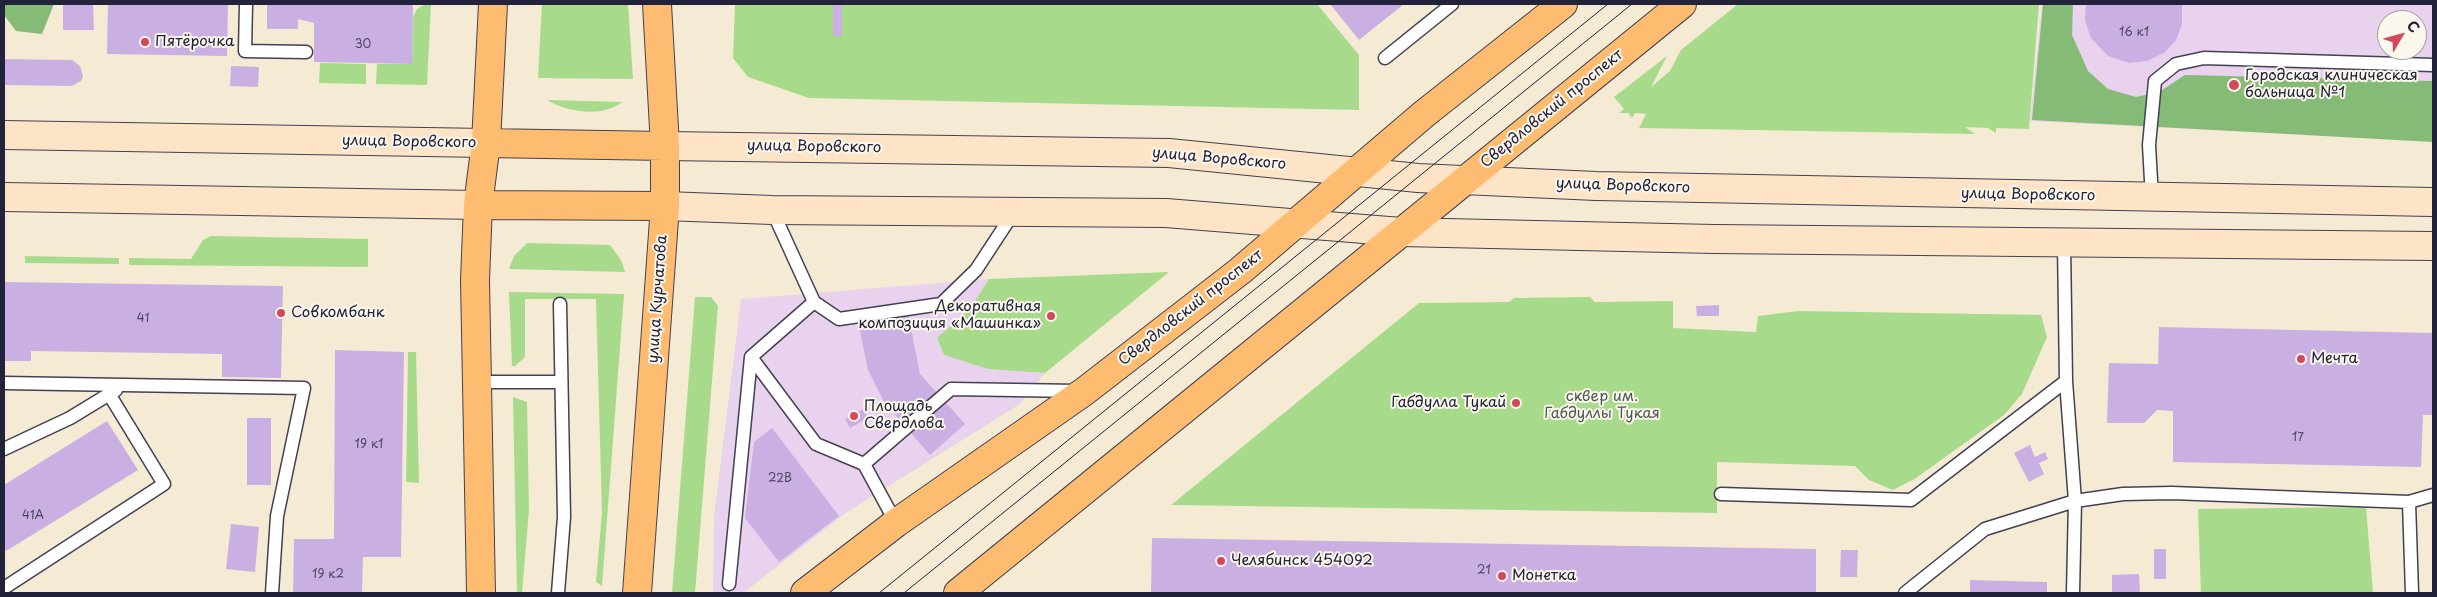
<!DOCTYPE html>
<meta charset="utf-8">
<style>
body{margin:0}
#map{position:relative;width:2437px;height:597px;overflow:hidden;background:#f5ead4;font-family:"Playpen Sans",sans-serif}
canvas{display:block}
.frame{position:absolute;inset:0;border:5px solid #22223b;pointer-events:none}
.north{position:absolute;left:2377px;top:10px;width:50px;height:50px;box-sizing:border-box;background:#fbf7ec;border:1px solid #a4a2a5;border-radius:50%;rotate:53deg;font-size:14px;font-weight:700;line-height:20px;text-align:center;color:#22223b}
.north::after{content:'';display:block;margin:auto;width:18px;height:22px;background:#d1495b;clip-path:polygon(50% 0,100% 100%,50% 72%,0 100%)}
</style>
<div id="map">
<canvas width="2437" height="597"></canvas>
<div class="frame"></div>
<div class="north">С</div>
</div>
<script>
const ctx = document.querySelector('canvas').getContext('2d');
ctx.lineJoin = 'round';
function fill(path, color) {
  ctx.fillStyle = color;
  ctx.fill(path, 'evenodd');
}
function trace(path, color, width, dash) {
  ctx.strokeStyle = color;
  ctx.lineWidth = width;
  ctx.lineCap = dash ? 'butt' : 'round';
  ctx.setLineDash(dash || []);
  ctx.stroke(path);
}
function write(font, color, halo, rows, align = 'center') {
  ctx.font = font + ' "Playpen Sans",sans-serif';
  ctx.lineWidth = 4;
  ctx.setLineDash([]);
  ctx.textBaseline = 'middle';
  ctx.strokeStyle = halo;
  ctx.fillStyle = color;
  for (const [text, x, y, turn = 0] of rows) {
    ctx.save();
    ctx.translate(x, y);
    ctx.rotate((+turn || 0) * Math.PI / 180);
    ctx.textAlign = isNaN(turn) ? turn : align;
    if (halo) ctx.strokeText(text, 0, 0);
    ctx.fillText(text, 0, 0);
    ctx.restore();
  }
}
fill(new Path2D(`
 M 2042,4 L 2433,4 L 2433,141 L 2030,121 ZM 2387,20 L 2417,20 L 2417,50 L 2387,50 Z
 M 989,279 L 970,309 L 937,339 L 944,355 L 988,369 L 1045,373 L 1020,404 L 847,512 L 743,593 L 713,593 L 714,517 L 741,299 Z`), '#e9d2ed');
fill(new Path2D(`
 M 426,4 L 431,4 L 427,85 L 376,84 L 377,64 L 412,64 L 413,17 L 417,9 Z
 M 542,4 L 628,4 L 633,79 L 538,78 Z
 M 735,4 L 1317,4 L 1359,55 L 1359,110 L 809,98 L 748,77 L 733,58 Z
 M 1738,4 L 2039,4 L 2029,129 L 1996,128 L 1996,133 L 1988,128 L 1965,127 L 1975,134 L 1639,128 L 1646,114 L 1635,113 L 1632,118 L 1628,113 L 1619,113 L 1624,109 L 1614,97 L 1667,56 L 1651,87 L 1670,71 L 1681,50 Z
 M 320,63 L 366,64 L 366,84 L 319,83 Z
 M 547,100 L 622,102 C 602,118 567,112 547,100 Z
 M 211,236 L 368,239 L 368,267 L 129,265 L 129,258 L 191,259 L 203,240 Z
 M 527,243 L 610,245 L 621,260 L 625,272 L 509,269 L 514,256 Z
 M 25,256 L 119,258 L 119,264 L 25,263 Z
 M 1169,272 L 1045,373 L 988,369 L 944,355 L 937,338 L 970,309 L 989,279 Z
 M 509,292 L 624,294 L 602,586 L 596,582 L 602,512 L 596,299 L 525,299 L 525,357 L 515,366 L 512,366 Z
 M 695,297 L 711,297 L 718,306 L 695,593 L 672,593 Z
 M 1590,297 L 1595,302 L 1673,301 L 1673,328 L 1756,332 L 1758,316 L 1798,311 L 2041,315 L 2047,337 L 2022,394 L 2004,415 L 1916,478 L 1893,490 L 1869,480 L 1855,466 L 1717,462 L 1717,513 L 1171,505 L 1419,303 L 1509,302 L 1514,298 Z
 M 408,352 L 416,352 L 419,483 L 406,482 Z
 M 513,397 L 527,402 L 529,510 L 522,593 L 517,593 Z
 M 2366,507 L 2373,593 L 2201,593 L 2198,509 Z`), '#a7db8b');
fill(new Path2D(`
 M 4,4 L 54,4 L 42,34 L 16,31 L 4,15 Z
 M 2043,4 L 2073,4 L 2072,35 L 2088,71 L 2108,89 L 2136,97 L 2159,92 L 2185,75 L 2433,81 L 2433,142 L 2032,120 Z`), '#85bb77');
fill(new Path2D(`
 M 63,4 L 93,4 L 94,30 L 63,30 Z
 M 108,4 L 228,4 L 227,56 L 107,54 Z
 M 267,4 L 413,4 L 412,64 L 314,62 L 314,23 L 298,19 L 298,29 L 267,29 Z
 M 833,4 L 842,4 L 842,36 L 833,36 Z
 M 1330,4 L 1404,4 L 1359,40 Z
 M 2086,4 L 2182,4 L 2182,24 L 2176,40 L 2164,53 L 2147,61 L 2129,63 L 2108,56 L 2091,38 L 2085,20 Z
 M 4,59 L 72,60 L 80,66 L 83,76 L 81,81 L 72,86 L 4,85 Z
 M 231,66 L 259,67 L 258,87 L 230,86 Z
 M 4,282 L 283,286 L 281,378 L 222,377 L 222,354 L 31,351 L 31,361 L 4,361 Z
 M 906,303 L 920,374 L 965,424 L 930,455 L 884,402 L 868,370 L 856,313 Z
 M 1719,305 L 1719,316 L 1697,316 L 1696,306 Z
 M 2159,327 L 2433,333 L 2433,415 L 2423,415 L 2421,467 L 2173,462 L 2173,411 L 2157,410 L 2144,423 L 2107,423 L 2109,363 L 2158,364 Z
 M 335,350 L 404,352 L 401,557 L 363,557 L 362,593 L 293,593 L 294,539 L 334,539 Z
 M 863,409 L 868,418 L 850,428 L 845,419 Z
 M 247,418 L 271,418 L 271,485 L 247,485 Z
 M 107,421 L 138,470 L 6,551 L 4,547 L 4,485 Z
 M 772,428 L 839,516 L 779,562 L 745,518 L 754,442 Z
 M 2030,445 L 2035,457 L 2045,452 L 2048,459 L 2039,463 L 2044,474 L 2029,482 L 2014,453 Z
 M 231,524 L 259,527 L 255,572 L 226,569 Z
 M 1152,538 L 1816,549 L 1816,593 L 1151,593 Z
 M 2154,549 L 2166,549 L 2166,579 L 2154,579 Z
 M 1841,550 L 1858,550 L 1857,577 L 1840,577 Z
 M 2139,574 L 2140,593 L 2112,593 L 2112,575 Z
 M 1970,580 L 2047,582 L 2047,593 L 1970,593 Z`), '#cab0e2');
const service = new Path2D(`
 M 246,4 L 245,51 L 306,52
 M 1385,58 L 1452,4
 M 2152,198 L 2149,145 L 2155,81 L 2176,64 L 2204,58 L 2433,65
 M 772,210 L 814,302 L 839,319 L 941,304 L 976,270 L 1014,212
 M 2064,243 L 2066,381 L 2075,501 L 2073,593
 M 751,357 L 816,444 L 864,464
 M 477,382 L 561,382
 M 4,383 L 304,388 L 277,516 L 272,593
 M 4,449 L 70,418 L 116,390
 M 1721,494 L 1911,500 L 2066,381
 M 896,523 L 864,464 L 951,389 L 1078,391
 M 729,584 L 751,357 L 814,302
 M 4,588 L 164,484 L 109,394
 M 558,593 L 564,517 L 560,304
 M 1905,593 L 1985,529 L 2075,501 L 2123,494 L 2172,493 L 2409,502
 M 2412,593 L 2409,502 L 2433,495`);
const secondary = new Path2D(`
 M 4,135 L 486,143
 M 665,146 L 1169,153 L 1418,178 L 1596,186 L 2433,202
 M 4,197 L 478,205
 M 665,206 L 772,210 L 1166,213 L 1401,232 L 1714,239 L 2433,246`);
const primary = new Path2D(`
 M 486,143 L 665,146
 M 478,205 L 665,206
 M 481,593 L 475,280 L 478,205 L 486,143 L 493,4
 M 637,593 L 665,206 L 665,146 L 657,4
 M 805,593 L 896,523 L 1085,391 L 1240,271 L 1424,114 L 1563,4
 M 958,593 L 1682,4`);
trace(service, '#424052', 15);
trace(secondary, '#424052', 30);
trace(primary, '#424052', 30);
trace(service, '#fff', 12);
trace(secondary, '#fee4c6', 28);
trace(primary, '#fdbc70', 28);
trace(new Path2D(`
 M 879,593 L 1608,4
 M 904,593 L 1632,4`), '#22223b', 1);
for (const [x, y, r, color] of [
 [145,42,5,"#d1495b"],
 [2234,85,6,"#d1495b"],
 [281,313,5,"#d1495b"],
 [1051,316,5,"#d1495b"],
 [2301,359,5,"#d1495b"],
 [1516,403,5,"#d1495b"],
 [854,416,5,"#d1495b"],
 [1221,561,5,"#d1495b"],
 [1502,576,5,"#d1495b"]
]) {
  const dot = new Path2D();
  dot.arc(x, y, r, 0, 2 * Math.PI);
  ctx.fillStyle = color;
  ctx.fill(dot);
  trace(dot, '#fbf7ec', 2);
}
write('12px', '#4c4665', null, [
 ["16 к1",2134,33],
 ["30",363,45],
 ["41",143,319],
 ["17",2298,438],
 ["19 к1",369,445],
 ["22В",780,479],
 ["41А",33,516],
 ["21",1484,571],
 ["19 к2",328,575]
]);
write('15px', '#22223b', '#fbf7ec', [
 ["Пятёрочка",155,42],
 ["Городская клиническая",2245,76],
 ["больница №1",2245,93],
 ["Декоративная",1041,307,"right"],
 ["композиция «Машинка»",1041,324,"right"],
 ["Совкомбанк",291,313],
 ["Мечта",2311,359],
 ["Габдулла Тукай",1506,403,"right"],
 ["Площадь",864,407],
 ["Свердлова",864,424],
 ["Челябинск 454092",1231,561],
 ["Монетка",1512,576]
], 'left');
write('15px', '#22223b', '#fbf7ec', [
 ["Свердловский проспект",1552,109,-39],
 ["улица Воровского",409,142,1],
 ["улица Воровского",814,147,1],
 ["улица Воровского",1219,159,5],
 ["улица Воровского",1623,186,2],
 ["улица Воровского",2028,195,1],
 ["улица Курчатова",658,299,-86],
 ["Свердловский проспект",1191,308,-38]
]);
write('15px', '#4a5a53', '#fbf7ec', [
 ["сквер им.",1602,397],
 ["Габдуллы Тукая",1602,414]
]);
</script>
